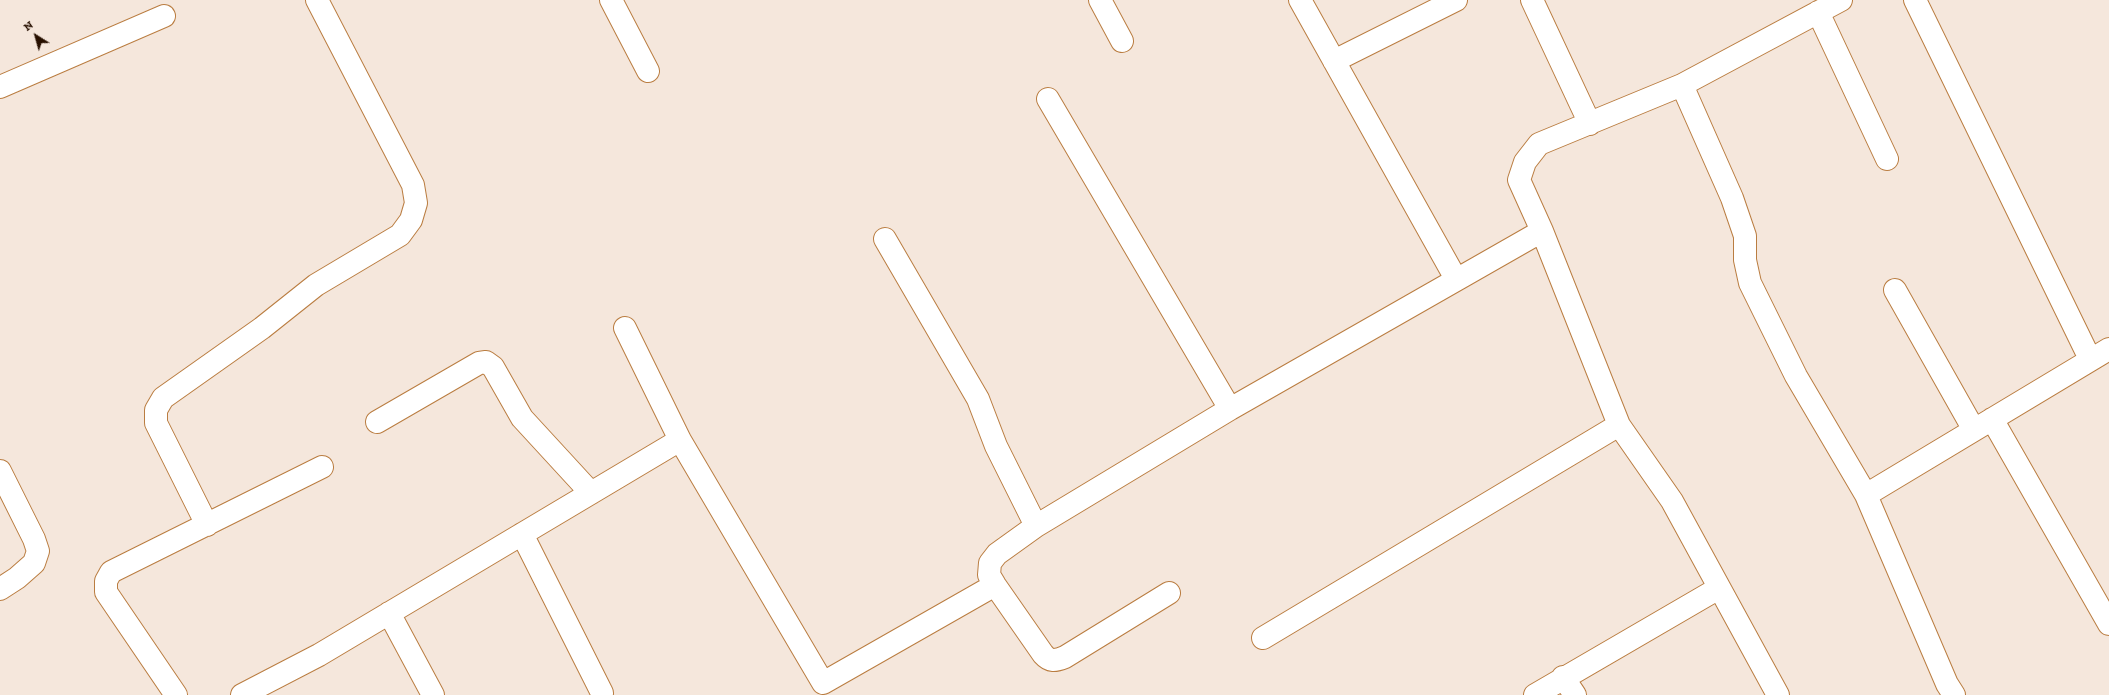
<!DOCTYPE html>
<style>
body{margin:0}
#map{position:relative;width:2109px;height:695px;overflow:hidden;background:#f5e7dc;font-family:"Zilla Slab",serif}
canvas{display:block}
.north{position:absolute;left:16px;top:16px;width:40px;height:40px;-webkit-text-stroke:3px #f5e7dc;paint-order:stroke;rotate:323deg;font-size:11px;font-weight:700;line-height:16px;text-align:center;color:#271000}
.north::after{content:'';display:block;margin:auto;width:14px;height:18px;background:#271000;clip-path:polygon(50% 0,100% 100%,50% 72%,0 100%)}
</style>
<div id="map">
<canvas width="2109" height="695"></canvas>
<div class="north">N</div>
</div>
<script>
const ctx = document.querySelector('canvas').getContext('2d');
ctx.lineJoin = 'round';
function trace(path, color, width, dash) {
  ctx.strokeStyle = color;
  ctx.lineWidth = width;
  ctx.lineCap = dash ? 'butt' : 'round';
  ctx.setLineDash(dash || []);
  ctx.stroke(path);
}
const street = new Path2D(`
 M 611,0 L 648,71
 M 1100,0 L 1122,41
 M 1300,0 L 1456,279
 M 1532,0 L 1590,124
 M 1915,0 L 2090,359
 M 1818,12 L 1887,159
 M 1334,61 L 1456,0
 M 1682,85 L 1732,198 L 1745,236 L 1745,260 L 1750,283 L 1796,376 L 1866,495 L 1947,684 L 1954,695
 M 0,87 L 164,16
 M 1048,99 L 1230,409
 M 885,239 L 978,399 L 996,446 L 1036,526
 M 1895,290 L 1974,430
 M 625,328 L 680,440 L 823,683 L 995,585
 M 1992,419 L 2109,624
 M 377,422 L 479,363 L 486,362 L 493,367 L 522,418 L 591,493
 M 0,471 L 34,539 L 38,551 L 34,563 L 17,578 L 0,589
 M 1866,495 L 2109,349
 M 207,525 L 156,423 L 156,410 L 163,398 L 262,328 L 316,285 L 400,235 L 411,220 L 416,203 L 413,185 L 317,0
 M 522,534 L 602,693
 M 1169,593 L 1065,657 C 1055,661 1050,662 1043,654 L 995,585 L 989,575 L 990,563 L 997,554 L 1036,526 L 1230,409 L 1542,231
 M 389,613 L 433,695
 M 1263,638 L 1619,425
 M 1563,677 L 1575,695
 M 176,695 L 106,592 L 106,581 L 111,572 L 322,467
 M 242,695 L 319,655 L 680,440
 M 1535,695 L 1719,588
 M 1778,695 L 1672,501 L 1619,425 L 1542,231 L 1519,180 L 1525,162 L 1539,144 L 1682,85 L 1841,0`);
trace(street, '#ba7d41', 24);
trace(street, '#fff', 22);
</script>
